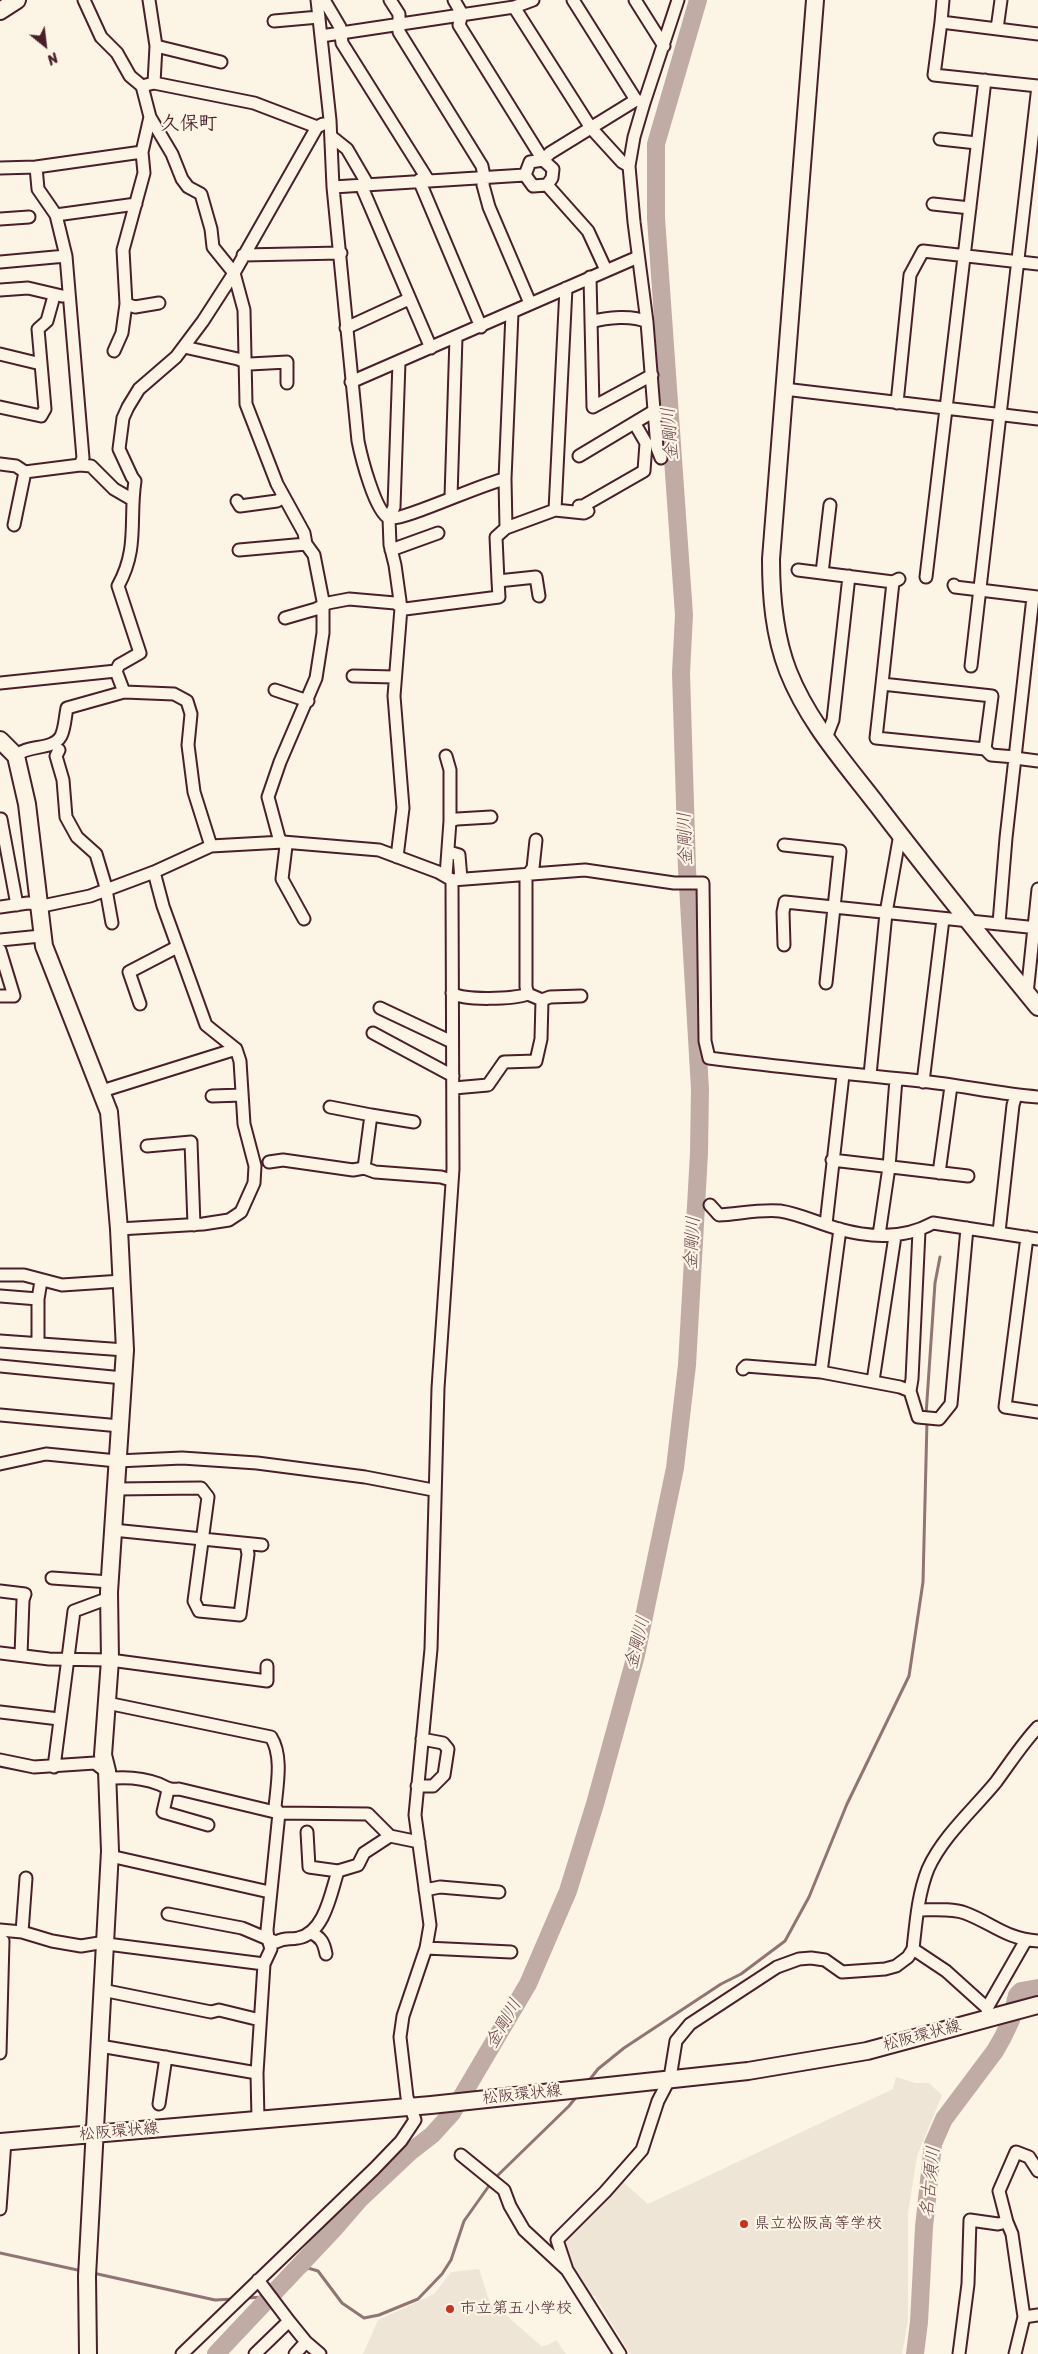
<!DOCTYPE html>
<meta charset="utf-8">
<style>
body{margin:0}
#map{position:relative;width:1038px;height:2354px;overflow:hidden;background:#fcf5e5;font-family:Sriracha,sans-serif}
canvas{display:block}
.north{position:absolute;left:20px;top:20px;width:50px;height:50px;-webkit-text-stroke:4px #fcf5e5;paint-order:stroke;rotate:151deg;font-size:14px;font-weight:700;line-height:20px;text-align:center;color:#4a1f2b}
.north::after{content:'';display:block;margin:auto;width:18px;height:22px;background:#4a1f2b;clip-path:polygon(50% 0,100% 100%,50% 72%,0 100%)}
</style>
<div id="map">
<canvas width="1038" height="2354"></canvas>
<div class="north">N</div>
</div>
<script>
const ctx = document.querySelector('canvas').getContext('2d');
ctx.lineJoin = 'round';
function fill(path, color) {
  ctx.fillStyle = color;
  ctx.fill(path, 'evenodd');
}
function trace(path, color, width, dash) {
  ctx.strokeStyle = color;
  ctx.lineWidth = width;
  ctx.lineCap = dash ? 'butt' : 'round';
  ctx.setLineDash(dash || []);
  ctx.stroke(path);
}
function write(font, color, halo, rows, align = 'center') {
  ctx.font = font + ' Sriracha,"Klee One",sans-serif';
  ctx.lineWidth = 4.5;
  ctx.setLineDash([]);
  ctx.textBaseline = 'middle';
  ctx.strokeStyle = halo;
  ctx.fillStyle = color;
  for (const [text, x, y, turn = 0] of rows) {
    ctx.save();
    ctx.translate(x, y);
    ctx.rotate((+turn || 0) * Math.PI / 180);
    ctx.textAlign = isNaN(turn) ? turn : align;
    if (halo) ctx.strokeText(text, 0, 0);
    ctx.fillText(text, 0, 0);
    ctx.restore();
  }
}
fill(new Path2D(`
 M 896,2077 L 915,2083 L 929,2083 L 942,2095 L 917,2156 L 908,2213 L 908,2320 L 902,2354 L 630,2354 L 595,2296 L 589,2295 L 573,2267 L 566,2245 L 568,2234 L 623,2182 L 648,2204 L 893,2089 Z
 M 479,2269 L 489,2300 L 541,2346 L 548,2345 L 556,2340 L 566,2354 L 363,2354 L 378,2320 L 434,2294 L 451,2272 Z`), '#eee5d7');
trace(new Path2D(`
 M 926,1415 L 935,1283 L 940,1257
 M 587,2083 L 598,2069 L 624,2048 L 721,1984 L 741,1974 L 785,1941 L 809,1897 L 847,1804 L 909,1676 L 923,1582 L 927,1421
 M 495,2178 L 569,2106 L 577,2096
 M 0,2253 L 82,2271
 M 93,2273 L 215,2300 L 234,2299
 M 273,2296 L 308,2268 L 318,2271 L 342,2303 L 364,2318 L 379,2315 L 418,2299 L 442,2274 L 451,2260 L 464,2221 L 491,2183
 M 245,2298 L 267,2297`), '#917474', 3);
trace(new Path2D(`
 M 216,2354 L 333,2230 L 359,2200 L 410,2152 L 432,2135 L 452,2113 L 528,1984 L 568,1891 L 595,1804 L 636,1655 L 675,1468 L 687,1365 L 699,1153 L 700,1089 L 687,869 L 681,673 L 684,615 L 656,218 L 656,144 L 698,0
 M 915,2354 L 919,2322 L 924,2227 L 933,2144 L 944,2119 L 995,2051 L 1003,2037 L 1011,2020 L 1017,1995 L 1021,1991 L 1038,1988`), '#c0aca5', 18);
const street = new Path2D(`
 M 84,0 L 101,37 L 117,53 L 130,76 L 142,86 L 150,117 L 172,154 L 182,179 L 188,187 L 201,194 L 211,229 L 213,247 L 234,273 L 244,310 L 246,404 L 277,484 L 304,533 L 306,544 L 314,555 L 323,601 L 323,633 L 316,678 L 280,762 L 268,797 L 279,838 L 286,846 L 282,879 L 304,919
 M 149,0 L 156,46 L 154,83
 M 317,0 L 330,120 L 333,187 L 358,441 C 361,456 375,512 389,518 C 401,522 483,483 505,479 L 512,313
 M 324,0 L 340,27 L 342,43 L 428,180
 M 390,0 L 399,14 L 399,32 L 482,166 L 484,176 L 483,185 L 489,207 L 530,303
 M 454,0 L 462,14 L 459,25 L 543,160 L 553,169 L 552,178 L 547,185 L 533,186 L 525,175 L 530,162 L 543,160 L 550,153 L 636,100
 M 573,0 L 636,100 L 643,102
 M 635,0 L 664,46
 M 943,0 L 941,22 L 1038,34
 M 514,7 L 591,128 L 622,162 L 629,166
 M 274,21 L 319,17
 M 941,22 L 934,75 L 1038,86
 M 997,29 L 1001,0
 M 321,36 L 514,7 L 533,0
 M 156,46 L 221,62
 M 142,86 L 154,83 L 254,103 L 317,127 L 323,124
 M 332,137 L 347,149 L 368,185
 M 940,139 L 977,143
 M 142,152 L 150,117
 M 0,168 L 36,167
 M 419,180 L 481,327
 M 361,185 L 431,348
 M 547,185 L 588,231 L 606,270
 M 333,187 L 525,175
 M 933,204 L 970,208
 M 56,215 L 136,204
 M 0,219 L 29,217
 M 243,255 L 341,253
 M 0,262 L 66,256
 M 590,277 L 593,407 L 652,375
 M 0,290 L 28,288 L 62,296
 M 126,304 L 135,307 L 159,303
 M 591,322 C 607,317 633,315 647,322
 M 346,328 L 409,299
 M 184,347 L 238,359 L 250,364 L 287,362 L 287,383
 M 0,354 L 41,364
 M 351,382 L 638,257
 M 784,389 L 1038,419
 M 897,403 L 910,275 L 923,251 L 1038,264
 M 0,407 L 41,416 L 45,409 L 38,329 L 47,321 L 54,296
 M 579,456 L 654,411
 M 661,458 L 657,448 L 647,322 L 634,222 L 629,166 L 634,137 L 644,103 L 678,0
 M 0,464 L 16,466 L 25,472 L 80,465 L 91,466 L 114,489 L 133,500
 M 80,465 L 83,458 L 66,256 L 56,215 L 38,189 L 36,167 L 142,152 L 144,173 L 123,250 L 126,304 L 122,333 L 114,351
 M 505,479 L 506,528 L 555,510 L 566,288
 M 451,497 L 456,337
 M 237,501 L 240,506 L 277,501 L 284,497
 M 579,506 L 583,506 L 644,471 L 646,443 L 635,424
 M 555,510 L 584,513 L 588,511
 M 14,525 L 25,472
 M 506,528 L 496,537 L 498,581 L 536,577 L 539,596
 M 239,550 L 306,544
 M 391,550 L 438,533
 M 798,570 L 893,582 L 899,579
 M 822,573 L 830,505
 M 926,577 L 985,80
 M 893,582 L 882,684 L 992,696 L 985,749
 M 954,585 L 955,587 L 1038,597
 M 285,618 L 316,609 L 328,603 L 349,599 L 395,603 L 405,609 L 499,597 L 498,581
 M 971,666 L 1038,86
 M 353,676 L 394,677
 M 0,683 L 116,671
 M 882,684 L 876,738 L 985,749 L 991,755 L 1015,757
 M 275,690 L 308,701
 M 124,692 L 116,671 L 119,665 L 140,653 L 118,586 C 139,548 129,520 135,481 L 132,477 L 119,449 L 123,418 L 128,407 L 139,389 L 176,357 L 203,321 L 234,273 L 317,127
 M 826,738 L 833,720 L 849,576
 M 59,750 L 56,756 L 63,780 L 66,817 L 77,837 L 96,854 L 105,884 L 112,923
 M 16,756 C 27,744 53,751 61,736 C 65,728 65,717 67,708 L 124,692 L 174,694 L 187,701 L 191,714 L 188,745 L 194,792 L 211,846
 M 446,756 L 450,770 L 450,821 L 457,819 L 491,817
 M 1015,758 L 1038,761
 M 1,819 L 17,905
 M 536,840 L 533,868 L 526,877 L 526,987 L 528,994 L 542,1000 L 550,997 L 581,996
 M 784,845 L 840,851 L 826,983
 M 449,852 L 459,855 L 461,879
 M 397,857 L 403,808 L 394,696 L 401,608 L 395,565 L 390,545 L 389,518 L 394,507 L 399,362
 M 446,876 L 450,821
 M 0,907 L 28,903 L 47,905 L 90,896 L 154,872 L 211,846 L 283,842 L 379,850 L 438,872 L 452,880 L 585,870 L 674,883 L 703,883 L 705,1041 L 709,1058 C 780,1067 850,1074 921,1081 C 960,1085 999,1094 1038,1097
 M 999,923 L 1006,838 L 1033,597
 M 0,940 L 41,936
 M 784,945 L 783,912 L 785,902 L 1038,928
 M 0,950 L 14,996 L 0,996
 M 452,993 C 464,1001 514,999 528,994
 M 1027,994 L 1038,889
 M 140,1004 L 129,972 L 177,947
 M 380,1008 L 452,1042
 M 373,1033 L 453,1076
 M 870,1075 L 886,913 L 900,834
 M 923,1082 L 943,919
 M 454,1088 L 488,1085 L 504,1062 L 536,1061 L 541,1039 L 542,1000
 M 102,1091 L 236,1049
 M 212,1096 L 242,1095
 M 330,1107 L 371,1115 L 364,1168
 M 371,1115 L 414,1122
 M 147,1146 L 191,1142 L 194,1225
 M 832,1160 L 968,1176
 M 269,1162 L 283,1160 L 353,1170 L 364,1168 L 375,1172 L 441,1177 L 451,1180
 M 939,1173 L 951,1086
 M 710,1205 L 719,1215 C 738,1214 761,1209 780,1211 C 800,1214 820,1224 839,1229 C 871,1238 904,1239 933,1223 L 1038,1239
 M 826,1224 L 843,1075
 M 119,1229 L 203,1224 L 229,1220 L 241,1212 L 254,1183 L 255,1166 L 244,1124 L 240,1061 L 236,1049 L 206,1025 L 163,906 L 154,872
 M 999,1232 L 1013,1105 L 1016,1095
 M 879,1235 L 889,1167 L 896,1079
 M 1027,1237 L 1005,1407 L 1038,1412
 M 0,1275 L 24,1275 L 62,1285 L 122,1281
 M 0,1296 L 38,1299
 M 0,1341 L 125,1350
 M 38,1343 L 38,1299 L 41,1281
 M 0,1366 L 123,1378
 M 743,1369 L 746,1366 L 821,1372 L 900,1387 L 910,1391 L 918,1417 L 939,1419 L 951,1404 L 967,1228
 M 821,1372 L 840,1229
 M 873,1381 L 895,1236
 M 910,1391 L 912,1379 L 919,1231
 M 0,1415 L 120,1426
 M 0,1464 L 46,1454 L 117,1461 L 182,1458 L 257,1463 L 365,1477 L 433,1490
 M 115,1489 L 201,1488 L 208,1497 L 194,1601 L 199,1611 L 240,1615 L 248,1554 L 246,1544
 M 113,1530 L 262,1545
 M 52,1578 L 110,1582
 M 0,1591 L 25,1594 L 23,1600 L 21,1655
 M 0,1653 L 49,1659 L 110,1660 L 267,1681 L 267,1666
 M 107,1703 L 271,1737 C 283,1756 277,1785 275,1807 L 279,1813 L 267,1930 L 268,1939 L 276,1942 C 286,1937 289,1940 298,1938 C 325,1933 331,1892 338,1871 L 309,1867 L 307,1832
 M 0,1712 L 59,1719
 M 0,1760 L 34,1767 L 95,1763 L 114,1778 C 128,1777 146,1779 159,1784 C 168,1788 169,1790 179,1789 L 279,1813 L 368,1814 L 390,1836 L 419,1842
 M 54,1767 L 74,1611 L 109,1598
 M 417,1786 L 433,1786 L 444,1775 L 448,1749 L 443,1743 L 422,1739
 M 168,1790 L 163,1812 L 208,1825
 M 110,1856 L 265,1891
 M 338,1871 L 358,1865 L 364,1853 L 390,1836
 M 425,1890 L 440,1887 L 499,1892
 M 918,1910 C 932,1910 952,1908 965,1913 C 992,1923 1006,1939 1038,1941
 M 168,1914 L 242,1928 L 268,1939 L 271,1949 L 264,1964 L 257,2073 L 258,2120
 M 0,1930 L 22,1932 L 52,1941 L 81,1946 L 99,1943 L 264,1964
 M 22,1932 L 26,1878
 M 311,1933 C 321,1937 324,1943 326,1954
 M 0,1940 L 3,1941 L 0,2053
 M 426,1948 L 511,1952
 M 102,1990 L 211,2012 L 219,2010 L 260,2020
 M 987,2008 L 946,1971 L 913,1949 C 916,1922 918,1894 928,1869 C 943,1836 973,1810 996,1782 C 1010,1763 1022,1744 1038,1727
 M 988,2015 L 987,2008 L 1026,1940
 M 100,2046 L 257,2073
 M 159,2104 L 166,2057
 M 461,2155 L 504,2190 L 510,2206 L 524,2230 L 567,2270
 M 0,2209 L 5,2141
 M 1007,2222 L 999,2191 L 1016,2152 L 1029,2157 L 1038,2171
 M 258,2280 L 289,2321
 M 182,2354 L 374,2169 L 401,2141 L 415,2120 L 407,2097 L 400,2037 L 403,2016 L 426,1948 L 430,1925 L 415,1815 L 431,1649 L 438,1388 L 453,1169 L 452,880
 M 255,2354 L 289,2321 L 306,2342 L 320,2354
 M 295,2354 L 306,2342
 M 620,2354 L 567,2270 L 557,2240 L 605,2192 L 642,2150 L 658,2101 L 670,2078 L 676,2041 L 690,2024 L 777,1967 L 799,1959 L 811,1958 L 825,1960 L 842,1972 L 885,1969 L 896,1966 L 908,1957 L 913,1949
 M 959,2354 L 968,2284 L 970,2220 L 998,2224 L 1007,2222 L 1012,2234 L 1024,2317 L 1038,2315
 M 1015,2354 L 1024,2317`);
const secondary = new Path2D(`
 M 815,0 L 771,559 C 771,597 774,635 788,671 C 808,722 845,763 878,806 C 930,874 984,941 1038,1007
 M 0,11 L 17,0
 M 0,740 L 16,756 L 27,804 L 44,946 L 109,1112 L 119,1229 L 125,1350 L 109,1592 L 110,1660 L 103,1755 L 107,1771 L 110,1851 L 87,2276 L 88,2354
 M 0,2142 L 431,2105 L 748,2071 L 867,2051 L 1038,2005`);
trace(street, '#4a1f2b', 15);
trace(secondary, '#4a1f2b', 20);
trace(street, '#fcf5e5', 11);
trace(secondary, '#fcf5e5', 16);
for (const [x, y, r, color] of [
 [744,2224,5,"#c8321e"],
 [450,2309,5,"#c8321e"]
]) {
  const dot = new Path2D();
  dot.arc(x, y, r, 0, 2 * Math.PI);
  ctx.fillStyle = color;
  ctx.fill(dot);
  trace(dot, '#fcf5e5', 2);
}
write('16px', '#4a1f2b', '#fcf5e5', [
 ["松阪環状線",922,2036,-15],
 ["松阪環状線",522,2095,-6],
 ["松阪環状線",119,2132,-5]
]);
write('16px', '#4a1f2b', '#fcf5e5', [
 ["県立松阪高等学校",754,2224],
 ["市立第五小学校",460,2309]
], 'left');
write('italic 18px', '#6d4950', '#fcf5e5', [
 ["金剛川",671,434,-94],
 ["金剛川",686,839,-92],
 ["金剛川",693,1243,-87],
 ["金剛川",638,1643,-76],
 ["金剛川",504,2024,-60],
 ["名古須川",931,2182,-84]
]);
write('bold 19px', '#4a1f2b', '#fcf5e5', [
 ["久保町",189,124]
]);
</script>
